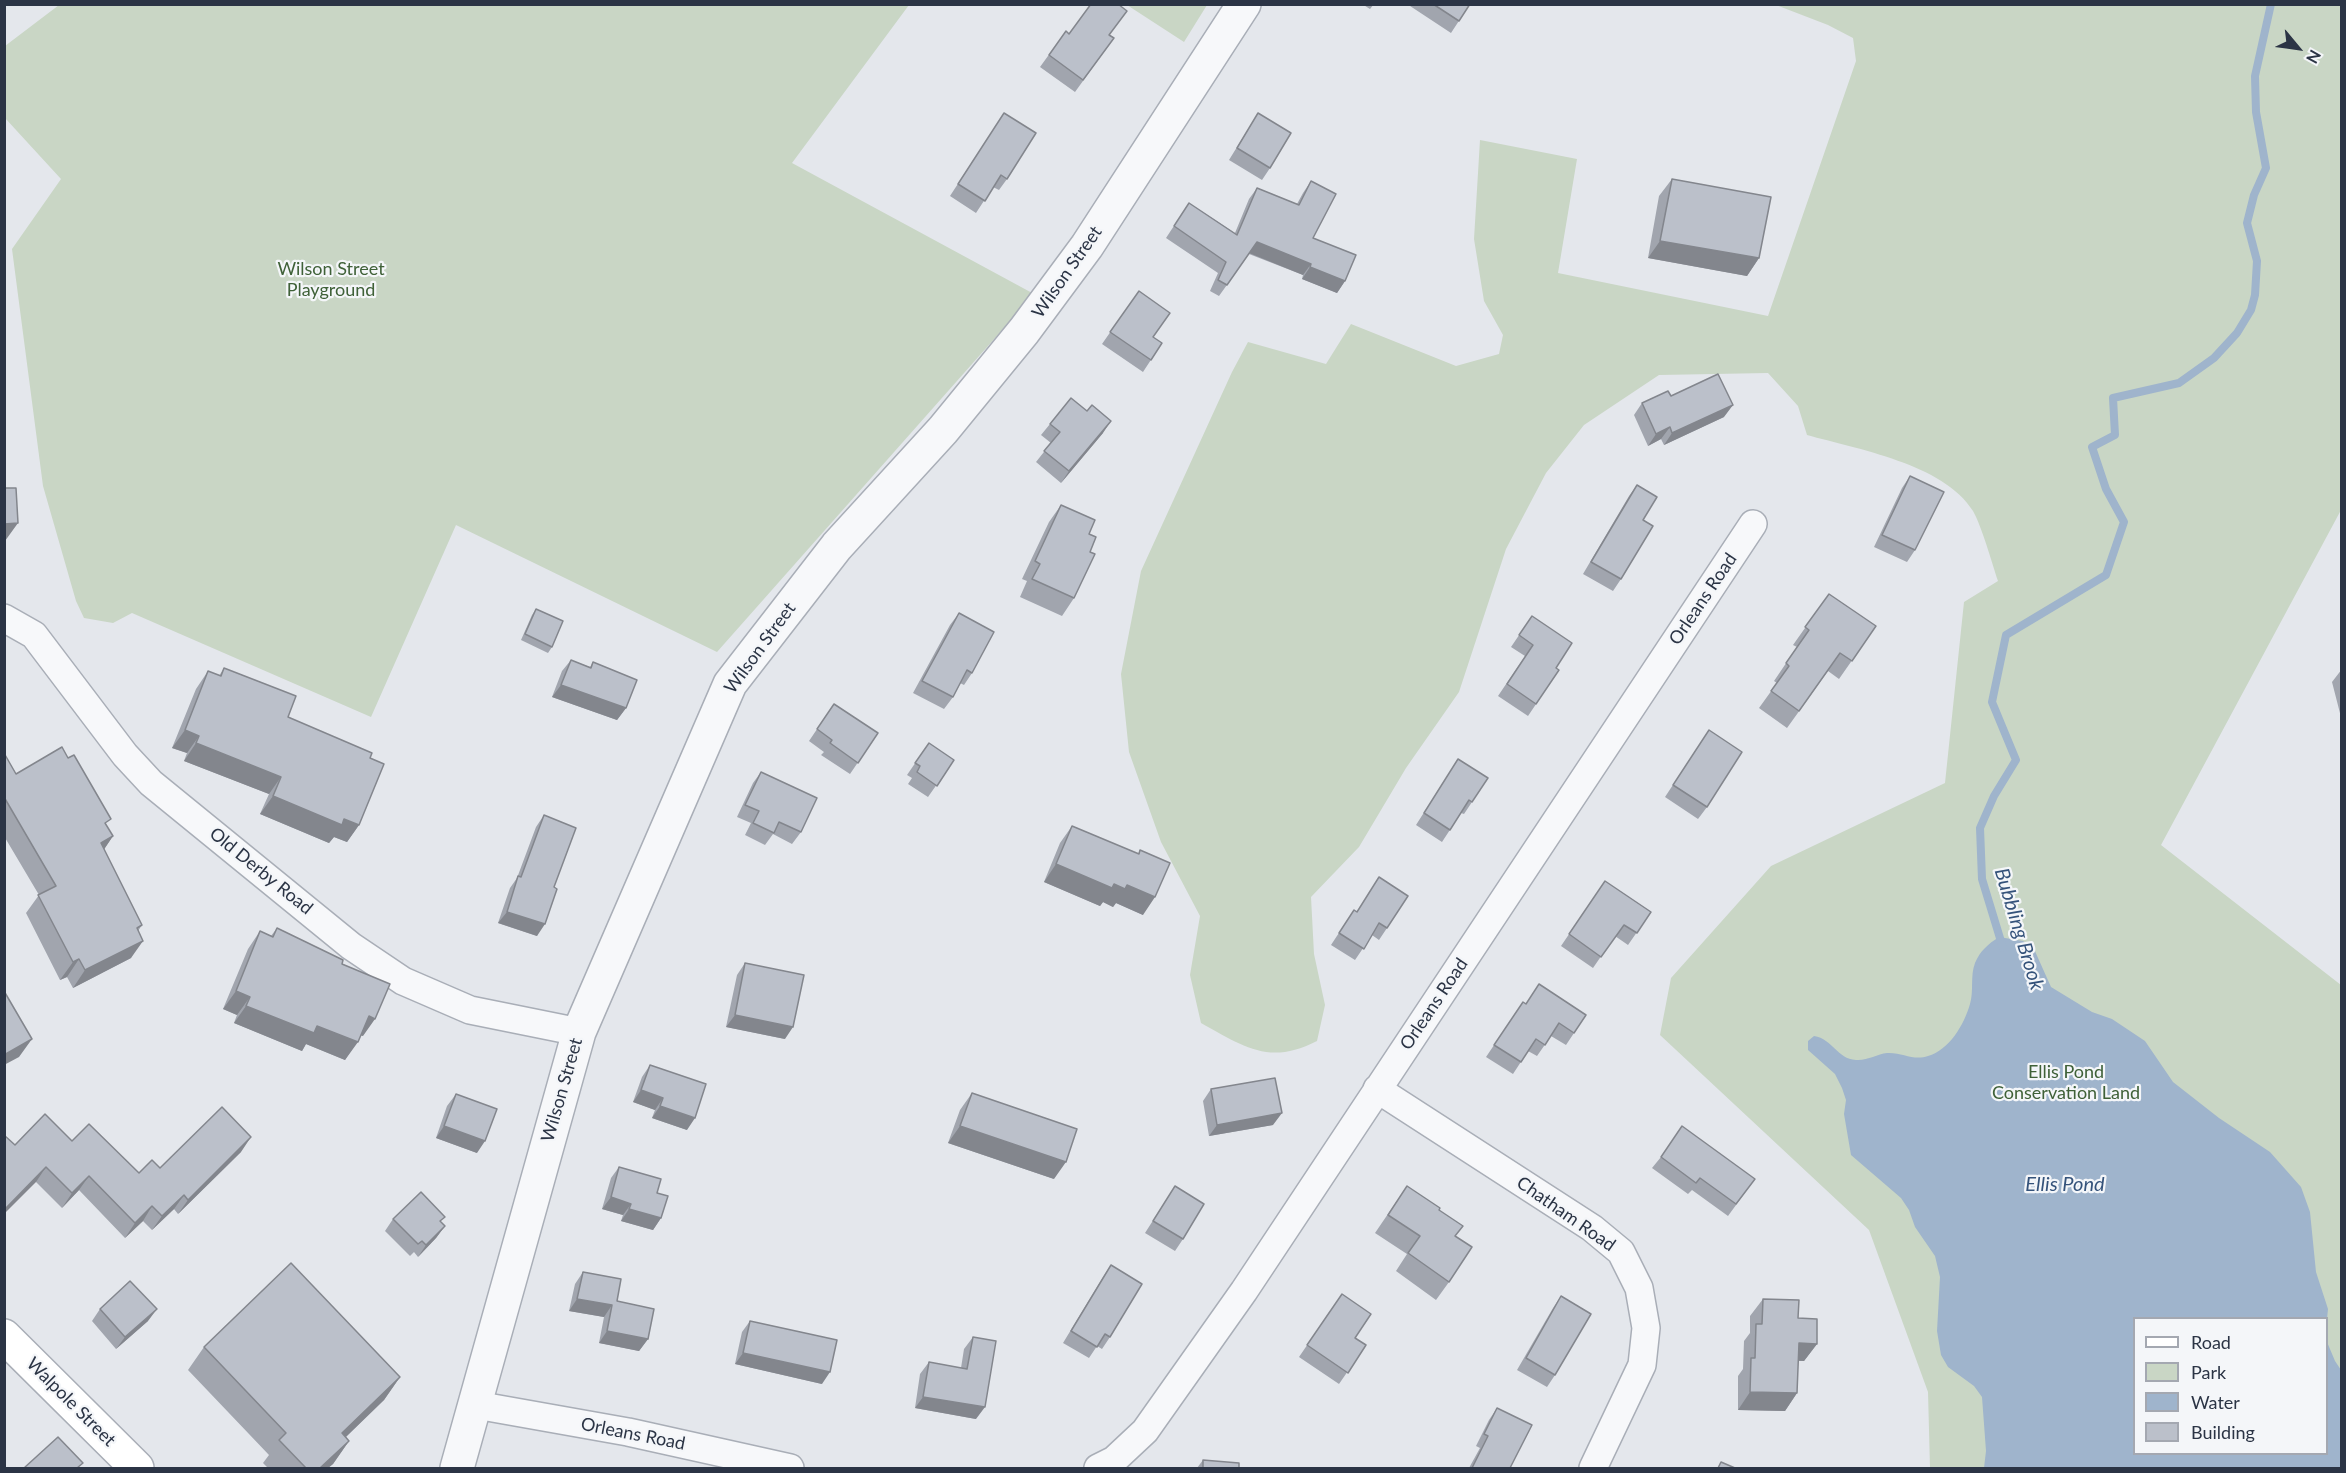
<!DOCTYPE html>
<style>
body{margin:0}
#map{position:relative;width:2346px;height:1473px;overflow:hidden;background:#e4e7ec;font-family:Lato,sans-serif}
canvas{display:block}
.frame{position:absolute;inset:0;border:6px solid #2b3445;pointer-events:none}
.legend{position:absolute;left:2133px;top:1317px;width:195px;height:138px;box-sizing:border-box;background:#f4f6f9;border:2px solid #a4a8b1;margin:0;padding:8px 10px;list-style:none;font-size:18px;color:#2b3445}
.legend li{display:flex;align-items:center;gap:12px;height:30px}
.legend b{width:30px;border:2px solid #a4a8b1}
.north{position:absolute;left:2268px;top:18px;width:60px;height:60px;-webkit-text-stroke:4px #f4f6f9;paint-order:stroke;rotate:119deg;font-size:16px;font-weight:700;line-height:24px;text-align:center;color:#2b3445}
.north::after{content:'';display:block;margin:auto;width:21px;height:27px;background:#2b3445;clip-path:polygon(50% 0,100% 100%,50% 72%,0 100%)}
</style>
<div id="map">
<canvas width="2346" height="1473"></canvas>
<div class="frame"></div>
<ul class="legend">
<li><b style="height:8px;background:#fff"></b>Road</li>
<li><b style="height:16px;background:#c9d6c5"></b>Park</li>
<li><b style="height:16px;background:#9fb4cc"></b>Water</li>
<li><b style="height:16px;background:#bbc0ca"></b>Building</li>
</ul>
<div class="north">N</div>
</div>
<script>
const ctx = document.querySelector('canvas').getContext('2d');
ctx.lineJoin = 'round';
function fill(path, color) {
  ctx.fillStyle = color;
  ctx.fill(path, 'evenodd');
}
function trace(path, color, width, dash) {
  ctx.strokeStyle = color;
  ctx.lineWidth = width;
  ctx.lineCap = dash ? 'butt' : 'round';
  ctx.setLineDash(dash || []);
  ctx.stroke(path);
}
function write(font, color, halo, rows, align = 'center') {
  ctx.font = font + ' Lato,sans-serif';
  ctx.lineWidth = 4.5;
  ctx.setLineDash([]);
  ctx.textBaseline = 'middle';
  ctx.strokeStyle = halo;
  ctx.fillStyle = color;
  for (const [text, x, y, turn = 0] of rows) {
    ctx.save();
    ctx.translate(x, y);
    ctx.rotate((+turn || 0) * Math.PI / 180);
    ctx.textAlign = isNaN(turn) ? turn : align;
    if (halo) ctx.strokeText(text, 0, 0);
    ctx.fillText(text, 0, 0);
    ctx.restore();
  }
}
fill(new Path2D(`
 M 59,5 L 909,5 L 792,163 L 1034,294 L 717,652 L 456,525 L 371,717 L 132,613 L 113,623 L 84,618 L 76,601 L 43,486 L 12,249 L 61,179 L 5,118 L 5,46 Z
 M 1127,5 L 1207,5 L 1184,42 Z
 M 1776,5 L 2341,5 L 2341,510 L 2161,845 L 2341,985 L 2341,1468 L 1930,1468 L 1928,1392 L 1869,1230 L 1660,1035 L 1671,978 L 1771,866 L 1945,783 L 1964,602 L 1998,581 C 1992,563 1982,527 1973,511 C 1944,464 1857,449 1807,435 L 1798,406 L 1768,373 L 1659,375 L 1584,425 L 1546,473 L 1506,549 L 1459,692 L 1406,768 L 1359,847 L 1311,897 L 1314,954 L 1325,1005 L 1317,1041 C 1269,1066 1243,1046 1201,1023 L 1190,975 L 1200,916 L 1161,842 L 1129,752 L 1121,674 L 1141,571 L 1232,372 L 1248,342 L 1326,364 L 1351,324 L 1456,366 L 1499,354 L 1503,335 L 1484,301 L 1474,239 L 1480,140 L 1577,159 L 1558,273 L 1768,316 L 1856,61 L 1853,38 L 1828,25 ZM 2134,1318 L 2326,1318 L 2326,1454 L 2134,1454 Z`), '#c9d6c5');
fill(new Path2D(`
 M 1999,937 L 2023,941 L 2034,949 L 2051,987 L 2092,1012 L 2112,1019 L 2145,1041 L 2173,1082 L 2219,1118 L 2270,1152 L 2301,1187 L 2310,1212 L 2316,1272 L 2328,1309 L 2327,1319 L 2134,1318 L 2134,1454 L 2326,1454 L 2327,1342 L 2335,1361 L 2341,1370 L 2341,1468 L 1984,1468 L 1986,1451 L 1982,1397 L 1974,1386 L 1948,1367 L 1941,1355 L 1937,1331 L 1940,1277 L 1935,1256 L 1915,1227 L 1909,1210 L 1901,1198 L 1851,1155 L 1844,1114 L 1846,1100 L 1842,1088 L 1835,1074 L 1808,1050 L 1808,1041 L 1814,1036 C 1833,1039 1837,1059 1856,1060 C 1867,1061 1877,1054 1887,1053 C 1902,1052 1913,1061 1928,1056 C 1949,1050 1964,1025 1970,1004 C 1974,991 1970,976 1975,963 C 1980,951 1988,944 1999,937 Z`), '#9fb4cc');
trace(new Path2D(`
 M 2003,948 L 1982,879 L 1980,828 L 1994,796 L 2016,760 L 1992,702 L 2006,635 L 2106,575 L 2124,522 L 2106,489 L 2092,447 L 2115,435 L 2113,398 L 2179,383 L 2214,358 L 2237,333 L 2251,310 L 2255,295 L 2257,261 L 2247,223 L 2254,195 L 2266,168 L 2256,112 L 2255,76 L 2271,4`), '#9fb4cc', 8);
const minor = new Path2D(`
 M 4,618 L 34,635 L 125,755 L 151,783 L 351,946 L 403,981 L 470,1010 L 579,1032
 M 1377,1089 L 1592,1228 L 1621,1252 L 1639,1288 L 1646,1328 L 1642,1365 L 1593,1468
 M 476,1405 L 628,1432 L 790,1468
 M 1098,1468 L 1114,1460 L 1145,1431 L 1244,1291 L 1753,524`);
const tertiary = new Path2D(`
 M 457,1468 L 579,1032 L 730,684 L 837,546 L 943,430 L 1024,331 L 1087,246 L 1244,4`);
const secondary = new Path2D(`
 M 4,1336 L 137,1468`);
trace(minor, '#a9aeb7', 30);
trace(tertiary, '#a9aeb7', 36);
trace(secondary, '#a9aeb7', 36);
trace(minor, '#f7f8fa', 27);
trace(tertiary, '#f7f8fa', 33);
trace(secondary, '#fff', 33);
fill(new Path2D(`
 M 1362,4 L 1374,4 L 1370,9 Z
 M 1407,4 L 1470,4 L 1451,33 Z
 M 1066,31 L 1069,34 L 1110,35 L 1114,38 L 1075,92 L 1040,67 Z
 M 1004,113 L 1007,179 L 999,190 L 993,187 L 976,213 L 950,196 Z
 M 1258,113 L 1270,168 L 1262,180 L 1229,160 Z
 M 1672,179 L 1759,258 L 1747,276 L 1648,258 L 1659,196 Z
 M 1311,181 L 1313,238 L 1345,281 L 1337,293 L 1302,279 L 1303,275 L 1249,254 L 1219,296 L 1210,291 L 1218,273 L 1166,238 L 1189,203 L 1235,233 L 1249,199 L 1257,188 L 1297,204 L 1303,193 Z
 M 1139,291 L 1153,337 L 1162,343 L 1143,372 L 1102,344 Z
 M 1671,396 L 1724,417 L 1664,445 L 1661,439 L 1648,446 L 1634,415 L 1642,403 Z
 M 1050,424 L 1103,433 L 1061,483 L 1036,462 L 1051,443 L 1041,435 Z
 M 1910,476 L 1915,550 L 1907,562 L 1874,547 L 1902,488 Z
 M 1637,485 L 1643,520 L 1621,579 L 1613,591 L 1583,574 L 1629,496 Z
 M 1061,505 L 1089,534 L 1074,598 L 1062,616 L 1020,597 L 1027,581 L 1022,579 L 1049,522 Z
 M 1829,594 L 1876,626 L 1839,679 L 1828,671 L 1787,728 L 1759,708 L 1777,683 L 1774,681 L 1797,647 L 1793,645 Z
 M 536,609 L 552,647 L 548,653 L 521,640 L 532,615 Z
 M 959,613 L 972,673 L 964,685 L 960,683 L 953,697 L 944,709 L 913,693 L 950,625 Z
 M 1532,616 L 1556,668 L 1559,670 L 1528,716 L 1498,696 L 1525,656 L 1511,647 Z
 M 571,660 L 590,667 L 593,662 L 626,708 L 617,720 L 552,697 L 562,671 Z
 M 224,668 L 288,717 L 370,758 L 359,825 L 347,842 L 334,837 L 329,843 L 260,814 L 269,794 L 184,761 L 187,753 L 172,748 L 196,689 L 208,671 L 219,676 Z
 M 2342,669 L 2342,721 L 2332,682 Z
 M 834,704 L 878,733 L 850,774 L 821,755 L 824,752 L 809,741 Z
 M 1709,730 L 1707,807 L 1698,819 L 1665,797 Z
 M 929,743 L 954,760 L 928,797 L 908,784 L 912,778 L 907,775 Z
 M 4,753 L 16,774 L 107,826 L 113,836 L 104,849 L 142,925 L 138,931 L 131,958 L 73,988 L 67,977 L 60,980 L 26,913 L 39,895 L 4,836 Z
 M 1458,759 L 1472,802 L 1464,814 L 1461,813 L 1442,842 L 1416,825 Z
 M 761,772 L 801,832 L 792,844 L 773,834 L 765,845 L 745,835 L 751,823 L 737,817 L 753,783 Z
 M 544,815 L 554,887 L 537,936 L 498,923 L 510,888 L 517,878 L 536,827 Z
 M 1072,826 L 1138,854 L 1140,850 L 1143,915 L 1116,903 L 1113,907 L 1103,902 L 1100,906 L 1044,882 L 1060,843 Z
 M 1379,877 L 1387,928 L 1379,940 L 1372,935 L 1355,960 L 1331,945 L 1354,910 L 1357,912 Z
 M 1605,881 L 1651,912 L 1628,945 L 1615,936 L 1593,968 L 1561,946 Z
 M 277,928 L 342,964 L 363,1036 L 361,1035 L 345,1060 L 306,1044 L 302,1051 L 234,1023 L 237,1015 L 223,1009 L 248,949 L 260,931 L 271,936 Z
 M 745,963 L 785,1039 L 726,1027 L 737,975 Z
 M 1523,1002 L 1526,1004 L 1586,1015 L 1566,1045 L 1551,1036 L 1537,1056 L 1528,1051 L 1513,1074 L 1486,1057 Z
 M 650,1065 L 687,1130 L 652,1118 L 655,1110 L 633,1102 L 642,1077 Z
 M 1211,1089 L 1273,1125 L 1209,1136 L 1203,1101 Z
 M 972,1093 L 1054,1179 L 948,1143 L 960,1110 Z
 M 456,1094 L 477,1153 L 436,1138 L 447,1106 Z
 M 72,1141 L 139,1173 L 160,1168 L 241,1152 L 178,1214 L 174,1209 L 152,1230 L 143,1221 L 125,1238 L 79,1190 L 62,1208 L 36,1182 L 15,1145 Z
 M 1661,1157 L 1755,1179 L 1728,1216 L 1692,1190 L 1688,1194 L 1652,1168 Z
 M 619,1167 L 661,1218 L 653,1230 L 621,1221 L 623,1215 L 602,1209 L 611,1178 Z
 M 1175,1186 L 1183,1239 L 1175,1251 L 1145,1233 Z
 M 1407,1186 L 1439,1210 L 1455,1236 L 1449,1282 L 1436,1300 L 1396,1271 L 1407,1254 L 1375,1233 Z
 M 393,1219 L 441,1223 L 445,1226 L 436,1238 L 418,1257 L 414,1252 L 410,1256 L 385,1231 Z
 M 1111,1265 L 1110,1337 L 1102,1349 L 1097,1346 L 1089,1358 L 1063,1343 L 1103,1277 Z
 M 583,1272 L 617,1301 L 648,1339 L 639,1351 L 599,1343 L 604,1317 L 569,1311 L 575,1284 Z
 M 1342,1294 L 1355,1338 L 1366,1345 L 1339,1384 L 1299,1357 Z
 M 1561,1296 L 1555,1375 L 1547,1387 L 1517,1370 L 1553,1308 Z
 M 1763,1299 L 1817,1344 L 1804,1361 L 1798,1361 L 1797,1393 L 1785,1411 L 1738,1410 L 1738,1376 L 1743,1369 L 1744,1341 L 1750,1333 L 1750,1316 Z
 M 100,1309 L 148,1321 L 116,1349 L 92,1321 Z
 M 750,1321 L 822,1384 L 735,1364 L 742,1332 Z
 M 973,1337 L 976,1419 L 915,1408 L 920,1374 L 929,1362 L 961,1368 L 964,1349 Z
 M 204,1347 L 400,1377 L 384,1400 L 346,1437 L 349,1441 L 333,1464 L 328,1468 L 268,1468 L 263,1463 L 269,1455 L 188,1370 Z
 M 1497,1408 L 1510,1468 L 1469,1468 L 1480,1448 L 1476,1446 L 1489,1420 Z
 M 1203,1460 L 1239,1468 L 1197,1468 Z`), '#a1a5ae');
fill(new Path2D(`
 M 1660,241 L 1759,258 L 1747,276 L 1648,258 Z
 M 1257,242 L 1311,264 L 1303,275 L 1249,253 Z
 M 1310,267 L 1345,281 L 1337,293 L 1302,279 Z
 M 1733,405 L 1724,417 L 1664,445 L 1672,433 Z
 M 1111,421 L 1103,433 L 1061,483 L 1069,471 Z
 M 1670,427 L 1661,439 L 1648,446 L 1656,434 Z
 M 18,523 L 5,541 L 4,541 L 4,524 Z
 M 561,685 L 626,708 L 617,720 L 552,697 Z
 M 185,730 L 199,736 L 187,753 L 172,748 Z
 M 196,743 L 281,777 L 269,794 L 184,761 Z
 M 273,796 L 344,819 L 359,825 L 347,842 L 334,837 L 329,843 L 260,814 Z
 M 113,836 L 101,854 L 101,843 Z
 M 1056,864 L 1114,884 L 1127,885 L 1155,897 L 1143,915 L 1116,903 L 1113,907 L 1103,902 L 1100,906 L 1044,882 Z
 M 507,912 L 545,924 L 537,936 L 498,923 Z
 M 143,941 L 131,958 L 73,988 L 85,970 Z
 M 79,959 L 67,977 L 60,980 L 73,962 Z
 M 236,991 L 250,997 L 237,1015 L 223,1009 Z
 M 246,1006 L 317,1026 L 358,1042 L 345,1060 L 306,1044 L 302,1051 L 234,1023 Z
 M 735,1015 L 793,1027 L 785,1039 L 726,1027 Z
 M 369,1016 L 375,1019 L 363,1036 L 356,1034 Z
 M 32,1039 L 19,1057 L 4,1065 L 4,1055 Z
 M 641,1090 L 663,1098 L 655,1110 L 633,1102 Z
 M 660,1106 L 695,1118 L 687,1130 L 652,1118 Z
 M 1282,1113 L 1273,1125 L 1209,1136 L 1217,1125 Z
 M 444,1126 L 485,1141 L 477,1153 L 436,1138 Z
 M 960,1126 L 1066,1162 L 1054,1179 L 948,1143 Z
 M 251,1137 L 241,1152 L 178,1214 L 188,1200 Z
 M 46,1167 L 36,1182 L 4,1214 L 4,1210 Z
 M 89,1176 L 79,1190 L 62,1208 L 72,1193 Z
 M 184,1195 L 174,1209 L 152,1230 L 162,1216 Z
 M 611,1197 L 631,1204 L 623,1215 L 602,1209 Z
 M 152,1206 L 143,1221 L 125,1238 L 135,1223 Z
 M 629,1209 L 661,1218 L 653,1230 L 621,1221 Z
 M 445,1226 L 436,1238 L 418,1257 L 426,1245 Z
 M 577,1299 L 612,1305 L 604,1317 L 569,1311 Z
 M 157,1309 L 148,1321 L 116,1349 L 125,1337 Z
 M 607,1331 L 648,1339 L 639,1351 L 599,1343 Z
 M 1799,1343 L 1817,1344 L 1804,1361 L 1786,1360 Z
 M 743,1353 L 830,1372 L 822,1384 L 735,1364 Z
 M 400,1377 L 384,1400 L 326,1456 L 342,1433 Z
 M 1750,1392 L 1797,1393 L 1785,1411 L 1738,1410 Z
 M 923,1397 L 985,1407 L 976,1419 L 915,1408 Z
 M 349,1441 L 333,1464 L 328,1468 L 320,1468 Z`), '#83868d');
const building = new Path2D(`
 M 1091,4 L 1118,4 L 1127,11 L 1109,35 L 1114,38 L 1083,80 L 1049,55 L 1066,31 L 1069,34 Z
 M 1433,4 L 1470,4 L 1459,21 Z
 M 1004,113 L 1036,133 L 1007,179 L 1001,175 L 985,201 L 958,184 Z
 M 1258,113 L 1291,133 L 1270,168 L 1237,148 Z
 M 1672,179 L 1771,197 L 1759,258 L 1660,241 Z
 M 1311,181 L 1336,194 L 1313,238 L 1356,255 L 1345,281 L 1310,267 L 1311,264 L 1257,242 L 1227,285 L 1218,280 L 1226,262 L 1174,226 L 1189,203 L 1237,235 L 1257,188 L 1299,205 Z
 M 1139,291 L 1170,313 L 1153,337 L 1162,343 L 1151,360 L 1110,332 Z
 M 1718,374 L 1733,405 L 1672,433 L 1670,427 L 1656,434 L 1642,403 L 1668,391 L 1671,396 Z
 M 1071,398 L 1087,411 L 1092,405 L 1111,421 L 1069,471 L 1044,451 L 1060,432 L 1050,424 Z
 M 1910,476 L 1944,492 L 1915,550 L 1882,535 Z
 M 1637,485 L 1657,497 L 1643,520 L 1653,526 L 1621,579 L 1591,562 Z
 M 4,488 L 16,488 L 18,523 L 4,524 Z
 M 1061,505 L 1095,520 L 1089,534 L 1096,537 L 1090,552 L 1095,554 L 1074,598 L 1032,579 L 1040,564 L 1035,561 Z
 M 1829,594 L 1876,626 L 1852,661 L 1840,653 L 1799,711 L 1771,691 L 1789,666 L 1786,663 L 1809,630 L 1805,627 Z
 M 536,609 L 563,621 L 552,647 L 525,634 Z
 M 959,613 L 994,632 L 972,673 L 967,670 L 953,697 L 922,681 Z
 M 1532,616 L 1572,643 L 1556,668 L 1559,670 L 1536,704 L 1507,684 L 1533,645 L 1519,635 Z
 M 571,660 L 591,668 L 593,662 L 637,680 L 626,708 L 561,685 Z
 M 224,668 L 296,696 L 288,717 L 372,753 L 370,758 L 384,764 L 359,825 L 344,819 L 342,825 L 273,796 L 281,777 L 196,743 L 199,736 L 185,730 L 208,671 L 221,676 Z
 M 834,704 L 878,733 L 858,763 L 830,743 L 832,740 L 817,729 Z
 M 1709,730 L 1742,752 L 1707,807 L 1673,785 Z
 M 929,743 L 954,760 L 937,786 L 917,772 L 920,766 L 915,763 Z
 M 62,747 L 68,758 L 74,755 L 111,819 L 105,823 L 113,836 L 101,843 L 142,925 L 137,928 L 143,941 L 85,970 L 79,959 L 73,962 L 38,895 L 56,886 L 4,797 L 4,753 L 16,774 Z
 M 1458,759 L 1488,778 L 1472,802 L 1469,800 L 1450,830 L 1424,813 Z
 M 761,772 L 817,798 L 801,832 L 779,822 L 774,833 L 753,823 L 759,811 L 745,805 Z
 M 544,815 L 576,828 L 554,887 L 557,889 L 545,924 L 507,912 L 518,876 L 521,877 Z
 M 1072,826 L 1139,854 L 1140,850 L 1170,863 L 1155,897 L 1127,885 L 1125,889 L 1114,884 L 1112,888 L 1056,864 Z
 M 1379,877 L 1408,896 L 1387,928 L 1379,923 L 1364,949 L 1339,933 L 1354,910 L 1357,912 Z
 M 1605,881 L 1651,912 L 1637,933 L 1624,925 L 1601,957 L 1569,934 Z
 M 277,928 L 343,960 L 342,964 L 390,984 L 375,1019 L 369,1016 L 358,1042 L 317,1026 L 314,1033 L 246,1006 L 250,997 L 236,991 L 260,931 L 273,937 Z
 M 745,963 L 804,975 L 793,1027 L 735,1015 Z
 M 1539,984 L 1586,1015 L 1574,1033 L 1559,1023 L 1545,1045 L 1536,1039 L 1521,1062 L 1494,1045 L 1523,1002 L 1526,1004 Z
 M 4,991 L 32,1039 L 4,1055 Z
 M 650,1065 L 706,1084 L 695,1118 L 660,1106 L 663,1098 L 641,1090 Z
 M 1275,1078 L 1282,1113 L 1217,1125 L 1211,1089 Z
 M 972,1093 L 1077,1129 L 1066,1162 L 960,1126 Z
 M 456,1094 L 497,1109 L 485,1141 L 444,1126 Z
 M 222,1107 L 251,1137 L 188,1200 L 184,1195 L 162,1216 L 152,1206 L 135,1223 L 89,1176 L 72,1193 L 46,1167 L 4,1210 L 4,1135 L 15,1145 L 45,1114 L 72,1141 L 89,1124 L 139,1173 L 152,1160 L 160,1168 Z
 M 1682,1126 L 1755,1179 L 1736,1204 L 1700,1178 L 1696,1183 L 1661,1157 Z
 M 619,1167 L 661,1179 L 657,1193 L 668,1196 L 661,1218 L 629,1209 L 631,1204 L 611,1197 Z
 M 1175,1186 L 1204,1204 L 1183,1239 L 1153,1221 Z
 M 1407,1186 L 1440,1208 L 1439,1210 L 1463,1226 L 1455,1236 L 1472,1247 L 1449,1282 L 1408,1253 L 1420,1236 L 1388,1215 Z
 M 421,1192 L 445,1217 L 440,1221 L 445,1226 L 426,1245 L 422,1241 L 418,1244 L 393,1219 Z
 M 291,1263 L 400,1377 L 342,1433 L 349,1441 L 320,1468 L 306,1468 L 279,1440 L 286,1433 L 204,1347 Z
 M 1111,1265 L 1142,1284 L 1110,1337 L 1105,1334 L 1097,1347 L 1071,1331 Z
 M 583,1272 L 621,1279 L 617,1301 L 654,1309 L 648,1339 L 607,1331 L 612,1305 L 577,1299 Z
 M 130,1281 L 157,1309 L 125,1337 L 100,1309 Z
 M 1342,1294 L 1371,1314 L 1355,1338 L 1366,1345 L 1348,1373 L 1307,1345 Z
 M 1561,1296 L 1591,1314 L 1555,1375 L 1526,1358 Z
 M 1763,1299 L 1799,1300 L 1798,1318 L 1817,1319 L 1817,1344 L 1799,1343 L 1797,1393 L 1750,1392 L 1751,1358 L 1755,1358 L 1756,1324 L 1762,1324 Z
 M 750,1321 L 837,1340 L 830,1372 L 743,1353 Z
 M 973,1337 L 996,1341 L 985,1407 L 923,1397 L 929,1362 L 967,1369 Z
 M 1497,1408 L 1532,1425 L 1510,1468 L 1472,1468 L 1488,1436 L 1484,1434 Z
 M 58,1437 L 83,1463 L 77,1468 L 24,1468 Z
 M 1203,1460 L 1239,1463 L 1239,1468 L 1203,1468 Z
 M 1721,1462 L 1735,1468 L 1718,1468 Z`);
fill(building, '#bbc0ca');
trace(building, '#83868d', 1.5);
write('18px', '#3f6138', '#f4f6f9', [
 ["Wilson Street",331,269],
 ["Playground",331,290],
 ["Ellis Pond",2066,1072],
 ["Conservation Land",2066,1093]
]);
write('18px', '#2b3445', '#f4f6f9', [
 ["Wilson Street",1067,272,-55],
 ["Orleans Road",1703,599,-56],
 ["Wilson Street",760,648,-54],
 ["Old Derby Road",261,871,39],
 ["Orleans Road",1434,1004,-56],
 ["Wilson Street",562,1090,-74],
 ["Chatham Road",1566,1214,35],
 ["Walpole Street",71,1402,45],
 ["Orleans Road",633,1434,11]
]);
write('italic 20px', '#34527a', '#f4f6f9', [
 ["Bubbling Brook",2019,929,73],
 ["Ellis Pond",2065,1185]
]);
</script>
